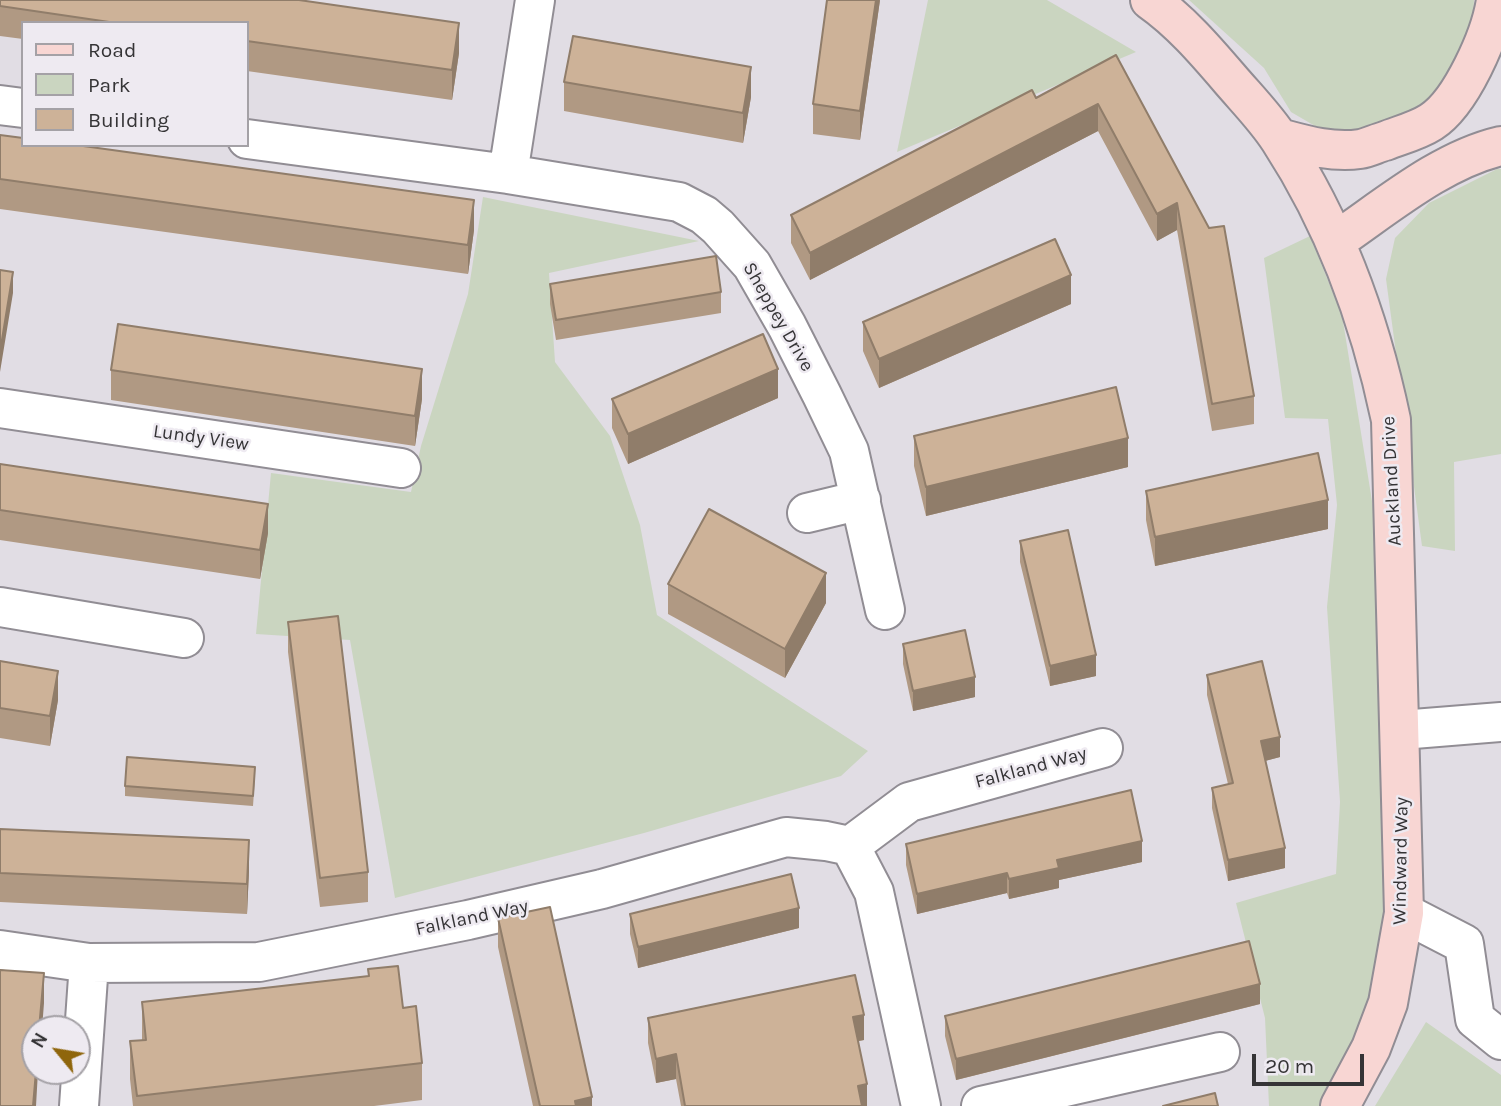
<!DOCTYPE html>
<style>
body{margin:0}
#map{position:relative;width:1501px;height:1106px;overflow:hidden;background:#e1dde4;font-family:Karla,sans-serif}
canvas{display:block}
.legend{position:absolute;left:21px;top:21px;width:228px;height:126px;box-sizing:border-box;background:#eeeaf1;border:2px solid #a4a1a6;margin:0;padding:9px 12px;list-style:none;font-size:21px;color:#353436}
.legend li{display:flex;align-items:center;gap:14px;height:35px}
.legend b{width:35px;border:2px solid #a4a1a6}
.north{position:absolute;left:21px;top:1015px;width:70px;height:70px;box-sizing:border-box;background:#eeeaf1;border:2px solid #a4a1a6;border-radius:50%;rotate:300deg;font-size:19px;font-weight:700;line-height:28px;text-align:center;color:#353436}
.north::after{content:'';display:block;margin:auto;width:24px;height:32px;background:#8f660c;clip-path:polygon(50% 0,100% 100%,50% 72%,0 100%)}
.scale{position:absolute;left:1252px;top:1054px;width:112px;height:32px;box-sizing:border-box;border:4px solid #353436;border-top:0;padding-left:9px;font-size:21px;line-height:24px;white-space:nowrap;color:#353436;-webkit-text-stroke:5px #eeeaf1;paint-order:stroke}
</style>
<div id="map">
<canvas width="1501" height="1106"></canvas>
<ul class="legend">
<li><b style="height:9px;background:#f8d6d3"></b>Road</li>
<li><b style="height:19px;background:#cad5c0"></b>Park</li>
<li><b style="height:19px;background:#cdb298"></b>Building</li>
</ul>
<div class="north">N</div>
<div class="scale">20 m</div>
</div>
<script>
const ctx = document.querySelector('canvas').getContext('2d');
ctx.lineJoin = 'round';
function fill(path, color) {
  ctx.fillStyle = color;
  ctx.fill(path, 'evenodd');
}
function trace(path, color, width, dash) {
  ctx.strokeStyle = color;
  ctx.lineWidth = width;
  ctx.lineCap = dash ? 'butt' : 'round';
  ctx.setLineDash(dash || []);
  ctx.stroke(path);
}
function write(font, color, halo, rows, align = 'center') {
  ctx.font = font + ' Karla,sans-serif';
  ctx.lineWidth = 5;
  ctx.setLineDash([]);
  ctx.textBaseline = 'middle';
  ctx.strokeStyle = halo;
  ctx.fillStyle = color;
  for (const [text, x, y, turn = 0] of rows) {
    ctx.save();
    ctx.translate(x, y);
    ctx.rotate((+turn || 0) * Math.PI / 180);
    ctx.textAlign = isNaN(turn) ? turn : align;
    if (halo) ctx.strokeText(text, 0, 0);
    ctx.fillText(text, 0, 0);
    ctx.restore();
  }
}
fill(new Path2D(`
 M 928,0 L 1047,0 L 1136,52 L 897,152 Z
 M 1189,0 L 1474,0 L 1473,25 L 1453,69 L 1432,98 L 1404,119 L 1366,133 L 1327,133 L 1291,112 L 1264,68 Z
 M 1497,169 L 1501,169 L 1501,454 L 1454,462 L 1455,551 L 1422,546 L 1386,279 L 1395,238 L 1429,203 Z
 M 483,197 L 699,241 L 549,273 L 555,362 L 610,436 L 640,525 L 657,615 L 868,751 L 841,776 L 644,833 L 395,898 L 350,640 L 256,634 L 271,473 L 411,492 L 421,446 L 468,294 Z
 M 1310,236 L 1342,315 L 1377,532 L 1390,886 L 1381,966 L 1349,1052 L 1320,1106 L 1269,1106 L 1265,1018 L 1236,903 L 1336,874 L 1340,802 L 1327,607 L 1337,505 L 1328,419 L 1285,418 L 1264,258 Z
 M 1426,1022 L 1501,1075 L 1501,1106 L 1375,1106 Z`), '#cad5c0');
const street = new Path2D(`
 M 0,105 L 23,108
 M 247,139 L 508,174 L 535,0
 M 508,174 L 679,202 L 704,215 L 718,227 L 752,265 L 787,326 L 822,395 L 849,451 L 885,610
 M 0,408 L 401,468
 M 807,513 L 861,500
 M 0,607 L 184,638
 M 1401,730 L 1501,722
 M 850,846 L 874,892 L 921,1106
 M 1404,913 L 1464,944 L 1475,1019 L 1501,1040
 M 0,950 L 89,963 L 259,962 L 468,920 L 602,889 L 786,837 L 826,841 L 850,846 L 909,802 L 1103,748
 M 79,1106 L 89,963
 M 981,1106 L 1220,1052`);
const secondary = new Path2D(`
 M 1150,0 C 1180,21 1205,50 1229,78 C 1246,98 1266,118 1280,140 C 1336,226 1370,320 1391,420 L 1404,913 L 1388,1003 L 1371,1048 L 1340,1106
 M 1279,138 C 1305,145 1332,153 1360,149 C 1368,148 1377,143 1385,141 C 1400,135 1417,131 1431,122 C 1461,103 1491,35 1496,0
 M 1336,241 C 1386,207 1441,160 1501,146`);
trace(street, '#918d94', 42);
trace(secondary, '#918d94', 42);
trace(street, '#fff', 38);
trace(secondary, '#f8d6d3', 38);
fill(new Path2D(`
 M 0,0 L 299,0 L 459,23 L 459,53 L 452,100 L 247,71 L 247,23 L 23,23 L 23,39 L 0,36 Z
 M 880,0 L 860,140 L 813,134 L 813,104 Z
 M 1116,55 L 1254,396 L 1254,424 L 1212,431 L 1177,230 L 1157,241 L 1098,131 L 810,280 L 791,243 L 791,215 L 1036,98 Z
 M 564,82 L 751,97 L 743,143 L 564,111 Z
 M 0,135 L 474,230 L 468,274 L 0,209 Z
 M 550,284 L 721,292 L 721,313 L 556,340 L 550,304 Z
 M 1071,304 L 879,388 L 863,351 L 863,322 Z
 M 111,370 L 422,399 L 415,446 L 111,400 Z
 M 778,398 L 628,464 L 612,428 L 612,399 Z
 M 914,436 L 1128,467 L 926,516 L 914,466 Z
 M 0,464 L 268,533 L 260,579 L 0,540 Z
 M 1146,491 L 1328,529 L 1155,566 L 1146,520 Z
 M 1020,541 L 1096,676 L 1050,686 L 1020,562 Z
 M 668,584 L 826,603 L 785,678 L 668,614 Z
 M 288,622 L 368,872 L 368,902 L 320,907 L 288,652 Z
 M 903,644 L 975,697 L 913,711 L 903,664 Z
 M 0,661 L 58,700 L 50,746 L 0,738 Z
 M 1207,675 L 1280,757 L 1265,761 L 1285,868 L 1228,881 L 1212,808 L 1212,788 L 1228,784 L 1207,695 Z
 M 255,777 L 253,806 L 125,796 L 125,786 Z
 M 0,829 L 249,870 L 247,914 L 0,902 Z
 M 906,844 L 1142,862 L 1059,880 L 1059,888 L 1009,899 L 1007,893 L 917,914 L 906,865 Z
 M 630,914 L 799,928 L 638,968 L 630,934 Z
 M 498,918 L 592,1106 L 533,1106 L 498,947 Z
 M 368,969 L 403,1008 L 422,1063 L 422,1100 L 374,1106 L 133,1106 L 130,1079 L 130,1041 L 142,1040 L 142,1002 L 368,976 Z
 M 1260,1004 L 956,1080 L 945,1036 L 945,1016 Z
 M 648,1018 L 864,1040 L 858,1041 L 867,1106 L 681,1106 L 676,1079 L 656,1083 L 648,1043 Z`), '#b09983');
fill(new Path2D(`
 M 876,0 L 880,0 L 860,140 L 860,111 Z
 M 459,23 L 459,53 L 452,100 L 452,70 Z
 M 751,67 L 751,97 L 743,143 L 743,113 Z
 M 1098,104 L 1098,131 L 810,280 L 810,253 Z
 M 474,200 L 474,230 L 468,274 L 468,245 Z
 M 1177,203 L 1177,230 L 1157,241 L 1157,214 Z
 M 13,272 L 13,293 L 0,372 L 0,352 Z
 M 1071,275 L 1071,304 L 879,388 L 879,359 Z
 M 422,369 L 422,399 L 415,446 L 415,416 Z
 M 778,369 L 778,398 L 628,464 L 628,434 Z
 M 1128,438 L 1128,467 L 926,516 L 926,487 Z
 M 1328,500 L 1328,529 L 1155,566 L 1155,537 Z
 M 268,504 L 268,533 L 260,579 L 260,550 Z
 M 826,573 L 826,603 L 785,678 L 785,649 Z
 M 1096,655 L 1096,676 L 1050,686 L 1050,666 Z
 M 58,671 L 58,700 L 50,746 L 50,716 Z
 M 975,677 L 975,697 L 913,711 L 913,691 Z
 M 1280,737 L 1280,757 L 1261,762 L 1261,741 Z
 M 249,840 L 249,870 L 247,914 L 247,884 Z
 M 1142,841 L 1142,862 L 1059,880 L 1059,888 L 1009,899 L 1009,879 L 1057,860 Z
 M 1285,848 L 1285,868 L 1228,881 L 1228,860 Z
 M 1007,873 L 1007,893 L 917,914 L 917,894 Z
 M 799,908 L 799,928 L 638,968 L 638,947 Z
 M 44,973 L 44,1003 L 42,1029 L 39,1029 Z
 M 1260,984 L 1260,1004 L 956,1080 L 956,1059 Z
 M 864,1015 L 864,1040 L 853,1042 L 853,1017 Z
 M 676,1054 L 676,1079 L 656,1083 L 656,1059 Z
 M 36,1071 L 38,1071 L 36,1106 L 33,1106 Z
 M 867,1084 L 867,1106 L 858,1106 L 858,1086 Z
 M 592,1097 L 592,1106 L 575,1106 L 575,1101 Z`), '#907d6a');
const building = new Path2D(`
 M 0,0 L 299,0 L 459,23 L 452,70 L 247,41 L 247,23 L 116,23 L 0,6 Z
 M 827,0 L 876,0 L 860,111 L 813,104 Z
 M 573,36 L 751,67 L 743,113 L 564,82 Z
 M 1116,55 L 1209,228 L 1224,226 L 1254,396 L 1212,404 L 1177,203 L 1157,214 L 1098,104 L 810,253 L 791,215 L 1032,90 L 1036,98 Z
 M 0,135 L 23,138 L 23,145 L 76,145 L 474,200 L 468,245 L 0,179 Z
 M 1055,239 L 1071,275 L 879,359 L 863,322 Z
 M 716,256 L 721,292 L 556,320 L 550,284 Z
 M 0,270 L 13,272 L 0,352 Z
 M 118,324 L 422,369 L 415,416 L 111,370 Z
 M 763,334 L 778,369 L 628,434 L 612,399 Z
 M 1116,387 L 1128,438 L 926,487 L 914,436 Z
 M 1318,453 L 1328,500 L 1155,537 L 1146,491 Z
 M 0,464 L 268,504 L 260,550 L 0,510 Z
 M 709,509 L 826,573 L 785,649 L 668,584 Z
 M 1068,530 L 1096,655 L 1050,666 L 1020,541 Z
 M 338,616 L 368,872 L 320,878 L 288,622 Z
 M 965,630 L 975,677 L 913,691 L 903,644 Z
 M 0,661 L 58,671 L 50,716 L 0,708 Z
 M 1262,661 L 1280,737 L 1261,741 L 1285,848 L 1228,860 L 1212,788 L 1233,783 L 1207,675 Z
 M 127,757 L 255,767 L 253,796 L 125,786 Z
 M 1131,790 L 1142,841 L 1057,860 L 1059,868 L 1009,879 L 1007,873 L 917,894 L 906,844 Z
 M 0,829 L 249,840 L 247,884 L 0,873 Z
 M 791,874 L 799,908 L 638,947 L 630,914 Z
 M 550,907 L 592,1097 L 575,1101 L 576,1106 L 540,1106 L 498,918 Z
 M 1249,941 L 1260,984 L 956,1059 L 945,1016 Z
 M 398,966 L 403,1008 L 416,1006 L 422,1063 L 137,1096 L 130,1041 L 146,1040 L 142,1002 L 369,976 L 368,969 Z
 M 0,970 L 44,973 L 39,1029 L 35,1029 L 35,1071 L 36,1071 L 33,1106 L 0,1106 Z
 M 855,975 L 864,1015 L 853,1017 L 867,1084 L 858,1086 L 862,1106 L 685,1106 L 676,1054 L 656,1059 L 648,1018 Z
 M 1215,1093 L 1218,1106 L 1163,1106 Z`);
fill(building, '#cdb298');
trace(building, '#907d6a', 2);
write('19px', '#353436', '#eeeaf1', [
 ["Sheppey Drive",778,317,60],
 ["Lundy View",201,438,8],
 ["Auckland Drive",1392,481,-93],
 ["Falkland Way",1031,768,-15],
 ["Windward Way",1401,861,-89],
 ["Falkland Way",472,918,-12]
]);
</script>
